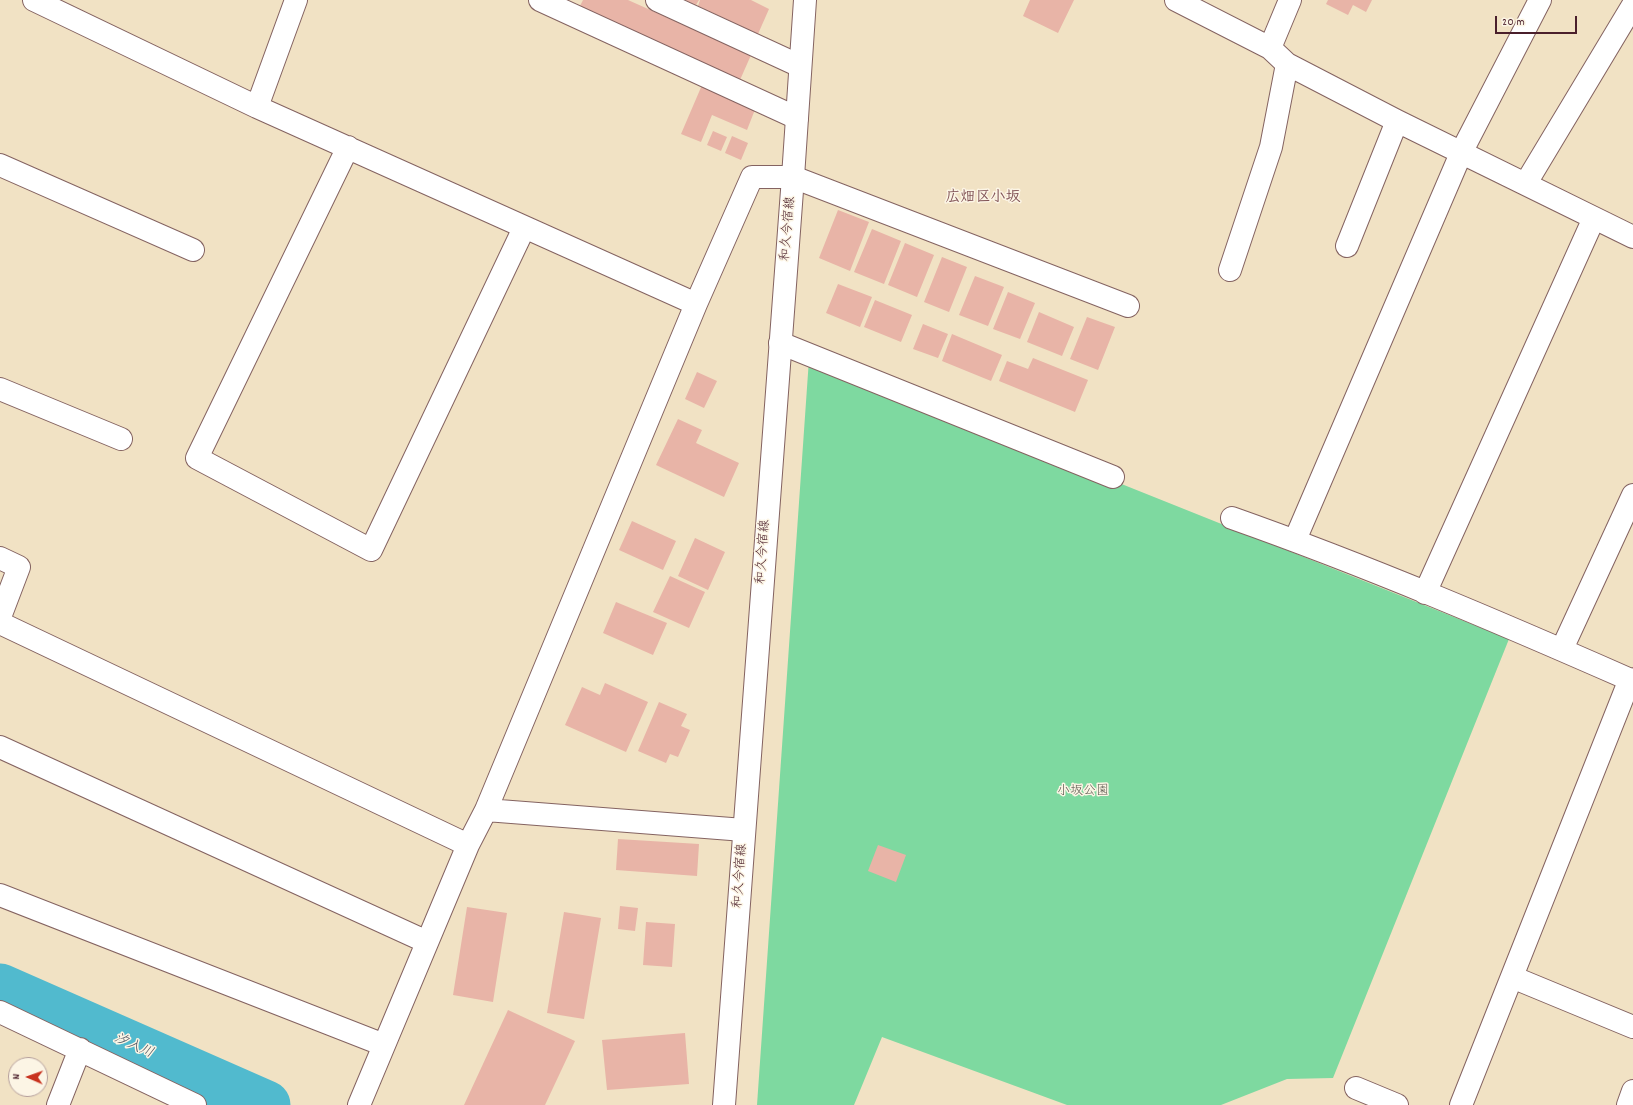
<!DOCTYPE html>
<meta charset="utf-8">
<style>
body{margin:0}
#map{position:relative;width:1633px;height:1105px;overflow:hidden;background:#f1e2c4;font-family:Dekko,sans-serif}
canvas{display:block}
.north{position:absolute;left:8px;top:1057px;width:40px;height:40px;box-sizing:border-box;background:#fcf5e5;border:1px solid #b59f9b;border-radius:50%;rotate:272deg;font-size:11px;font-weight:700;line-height:16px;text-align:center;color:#4a1f2b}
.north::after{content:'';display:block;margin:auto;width:14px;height:18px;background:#c8321e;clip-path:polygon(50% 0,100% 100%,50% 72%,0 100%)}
.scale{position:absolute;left:1495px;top:16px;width:82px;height:18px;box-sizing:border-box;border:2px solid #4a1f2b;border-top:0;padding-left:5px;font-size:12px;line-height:14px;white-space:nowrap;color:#4a1f2b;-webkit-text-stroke:3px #fcf5e5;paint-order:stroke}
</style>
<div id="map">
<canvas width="1633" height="1105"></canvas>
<div class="north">N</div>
<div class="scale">20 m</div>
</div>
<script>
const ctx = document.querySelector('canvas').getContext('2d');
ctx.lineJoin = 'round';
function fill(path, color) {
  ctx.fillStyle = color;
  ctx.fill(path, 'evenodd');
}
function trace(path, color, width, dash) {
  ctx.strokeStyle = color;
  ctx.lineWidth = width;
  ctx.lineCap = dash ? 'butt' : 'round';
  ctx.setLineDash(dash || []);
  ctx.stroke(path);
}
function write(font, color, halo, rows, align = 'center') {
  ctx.font = font + ' Dekko,"Klee One",sans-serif';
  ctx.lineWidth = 3;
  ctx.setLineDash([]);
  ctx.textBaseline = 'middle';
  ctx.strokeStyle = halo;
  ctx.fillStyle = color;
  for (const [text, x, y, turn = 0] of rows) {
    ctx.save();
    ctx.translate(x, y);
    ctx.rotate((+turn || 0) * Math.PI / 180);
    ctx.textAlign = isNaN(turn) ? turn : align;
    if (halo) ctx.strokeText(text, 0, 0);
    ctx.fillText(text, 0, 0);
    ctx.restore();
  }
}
fill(new Path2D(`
 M 809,359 L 1509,639 L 1333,1078 L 1287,1079 L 1221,1105 L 1067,1105 L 882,1037 L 854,1105 L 757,1105 Z`), '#7ed9a0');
trace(new Path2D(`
 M 0,988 L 266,1105`), '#51bace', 49);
fill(new Path2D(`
 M 583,0 L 628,0 L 751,55 L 740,80 L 579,8 Z
 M 685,0 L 699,0 L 696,5 Z
 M 700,0 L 751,0 L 769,9 L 758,34 L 698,6 Z
 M 1030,0 L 1074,0 L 1058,33 L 1023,16 Z
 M 1328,0 L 1372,0 L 1366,12 L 1353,5 L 1348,15 L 1326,4 Z
 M 702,85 L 756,107 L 747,130 L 712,115 L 701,142 L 681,134 Z
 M 713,131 L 727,137 L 721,151 L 707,145 Z
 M 732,136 L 748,143 L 741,160 L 725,153 Z
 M 838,210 L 869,222 L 850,271 L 819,258 Z
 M 872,229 L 901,241 L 884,284 L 854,272 Z
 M 905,243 L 934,255 L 917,297 L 888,285 Z
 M 942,257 L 967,267 L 949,312 L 924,302 Z
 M 975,276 L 1004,287 L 988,326 L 959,315 Z
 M 838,284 L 872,297 L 860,327 L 826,313 Z
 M 1008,292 L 1035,303 L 1020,339 L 993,329 Z
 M 875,300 L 912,315 L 901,342 L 864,327 Z
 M 1039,312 L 1074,327 L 1062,356 L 1027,342 Z
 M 1087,317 L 1115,327 L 1098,370 L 1070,359 Z
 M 923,324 L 948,334 L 938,358 L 913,349 Z
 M 952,334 L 1002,355 L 991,381 L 942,361 Z
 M 1033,358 L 1088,380 L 1075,412 L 999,381 L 1007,361 L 1028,369 Z
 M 697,372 L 717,381 L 704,408 L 685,399 Z
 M 678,419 L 702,430 L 696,443 L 739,463 L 724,497 L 656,465 Z
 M 632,521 L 676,541 L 663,570 L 619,550 Z
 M 695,538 L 725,552 L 708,590 L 678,576 Z
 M 670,576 L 705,592 L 689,628 L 653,612 Z
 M 616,602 L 667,623 L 653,655 L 603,633 Z
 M 605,683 L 648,702 L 626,752 L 565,725 L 582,687 L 600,695 Z
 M 659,702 L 687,714 L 681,726 L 690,730 L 678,757 L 670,754 L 666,763 L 638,751 Z
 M 618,839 L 699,844 L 697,876 L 616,870 Z
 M 878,845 L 906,855 L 896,882 L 868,871 Z
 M 620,906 L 638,908 L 635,931 L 618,929 Z
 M 467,907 L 507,913 L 493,1002 L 453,995 Z
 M 564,912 L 601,918 L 584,1019 L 547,1013 Z
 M 646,922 L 675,924 L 672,967 L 643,965 Z
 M 508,1010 L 575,1041 L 545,1105 L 464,1105 Z
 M 685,1033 L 689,1084 L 607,1090 L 602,1040 Z`), '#e8b4a7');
const minor = new Path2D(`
 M 34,0 L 257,107 L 696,304
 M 540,0 L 797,118
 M 657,0 L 800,66
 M 1176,0 L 1270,48 L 1287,64 L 1397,121 L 1633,237
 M 1270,48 L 1290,0
 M 257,107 L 296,0
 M 348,147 L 197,458 L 371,550 L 524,228
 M 0,165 L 193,250
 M 1526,183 L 1633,5
 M 1347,246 L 1397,121
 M 1230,270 L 1271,147 L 1287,64
 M 780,343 L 1113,477
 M 0,389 L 121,439
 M 1232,518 C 1368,566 1501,623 1633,681
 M 1295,540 L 1462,151 L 1540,0
 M 0,558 L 19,567 L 0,617
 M 1425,593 L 1594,218
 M 0,623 L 468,845
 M 1562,649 L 1633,495
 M 0,747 L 427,942
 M 486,810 L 744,830
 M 0,895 L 384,1045
 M 1512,977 L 1633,1027
 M 0,1012 L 195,1105
 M 1356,1088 L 1397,1105
 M 58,1105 L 80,1049
 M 359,1105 L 468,845 L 486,810 L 696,304 L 752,177 L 793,177 L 1128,306
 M 1461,1105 L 1630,679
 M 1628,1105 L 1633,1091`);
const major = new Path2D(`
 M 724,1105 L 793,177 L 805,0`);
trace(minor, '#846361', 24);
trace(major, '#846361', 24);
trace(minor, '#fff', 22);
trace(major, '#fff', 22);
write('13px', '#4a1f2b', '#fcf5e5', [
 ["和久今宿線",789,229,-85],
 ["和久今宿線",764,552,-86],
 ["和久今宿線",741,876,-86]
]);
write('13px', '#5a574e', '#fcf5e5', [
 ["小坂公園",1083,792]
]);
write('italic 14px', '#4c5564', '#fcf5e5', [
 ["汐入川",133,1047,24]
]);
write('bold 15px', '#815356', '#fcf5e5', [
 ["広畑区小坂",983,199]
]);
</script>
